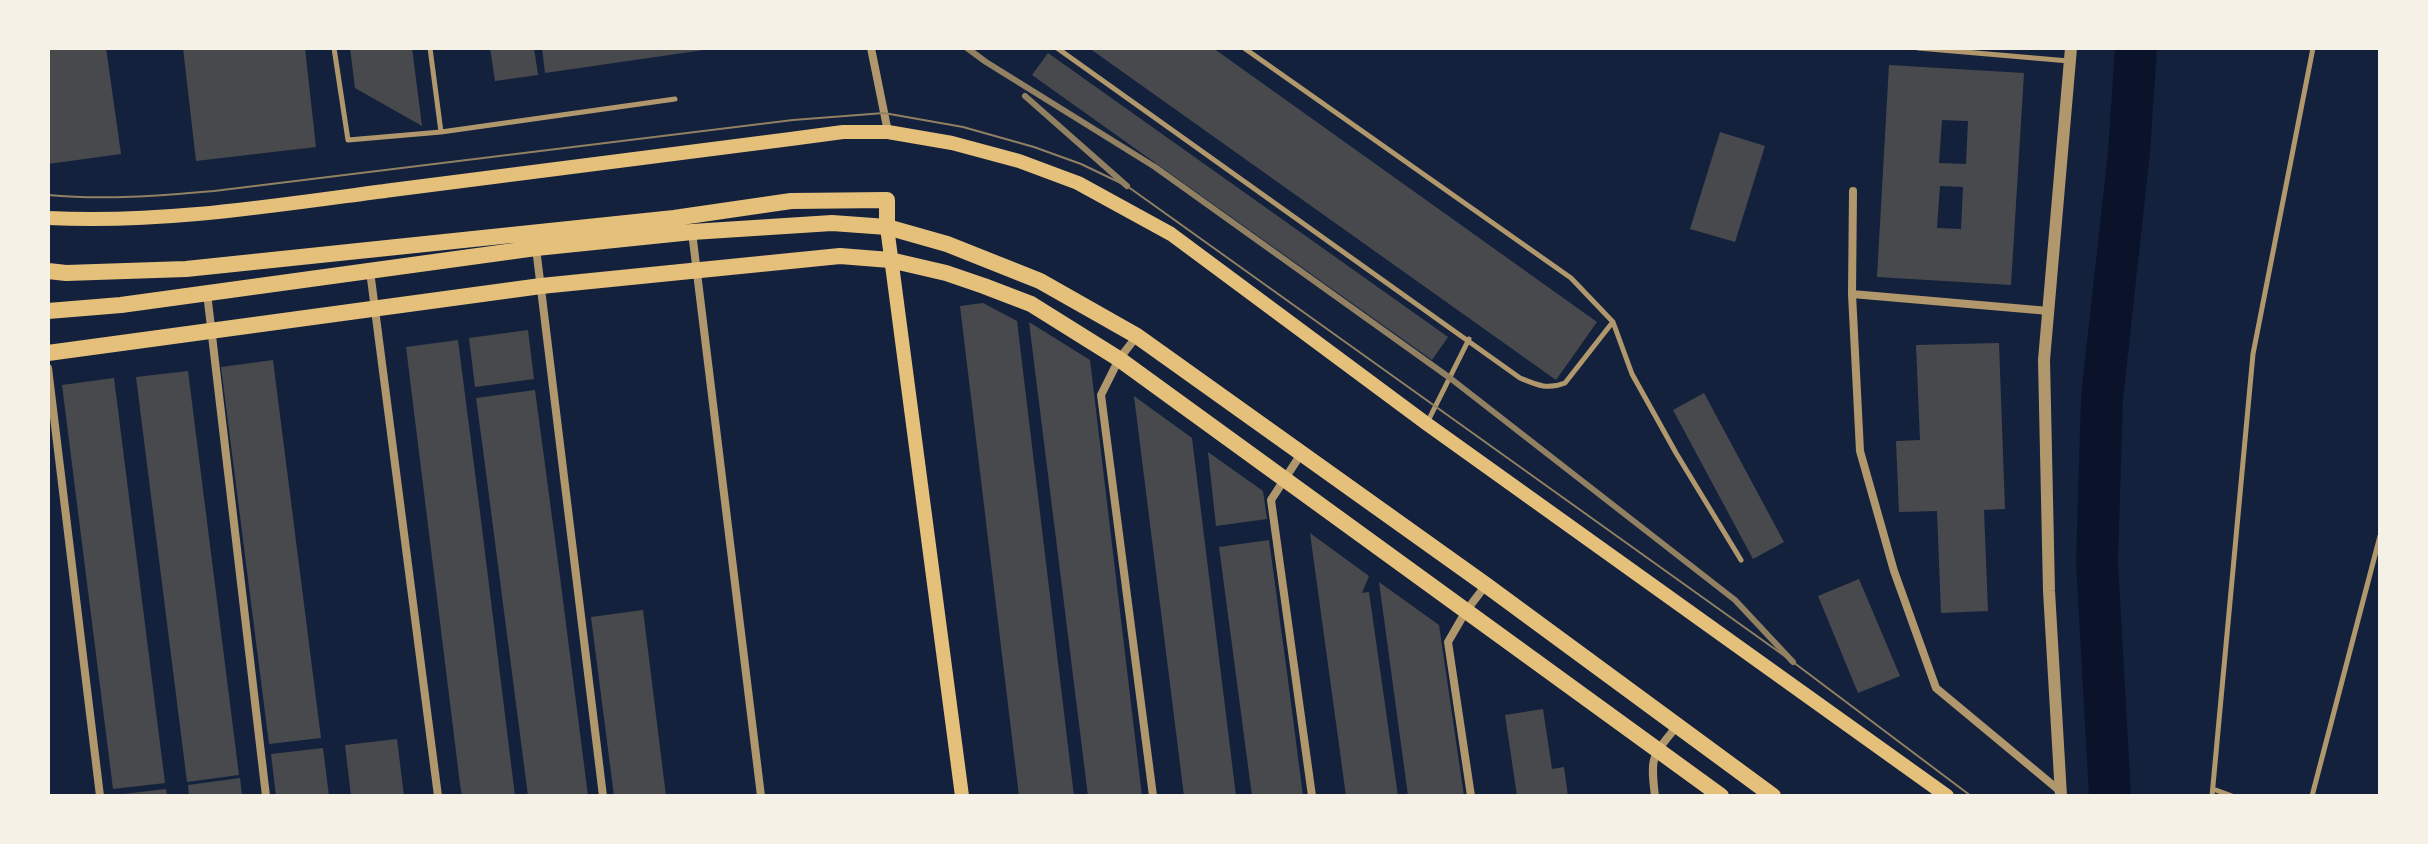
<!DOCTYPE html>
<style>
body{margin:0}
#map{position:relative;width:2428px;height:844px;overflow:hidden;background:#14213d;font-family:"Roboto Condensed",sans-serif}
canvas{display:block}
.frame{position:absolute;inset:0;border:50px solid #f6f1e7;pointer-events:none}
</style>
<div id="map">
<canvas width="2428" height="844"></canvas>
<div class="frame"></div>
</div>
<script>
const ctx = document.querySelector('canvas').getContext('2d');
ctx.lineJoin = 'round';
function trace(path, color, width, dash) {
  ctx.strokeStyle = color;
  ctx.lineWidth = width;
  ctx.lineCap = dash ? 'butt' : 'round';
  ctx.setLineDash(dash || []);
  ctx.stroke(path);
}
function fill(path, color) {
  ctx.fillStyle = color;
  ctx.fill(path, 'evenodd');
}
trace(new Path2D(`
 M 2110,796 L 2097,562 L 2102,398 L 2129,152 L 2136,48`), '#0b132b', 42);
fill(new Path2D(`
 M 48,48 L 106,48 L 121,154 L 48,164 Z
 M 183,48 L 305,48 L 316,147 L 196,161 Z
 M 350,48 L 412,48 L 422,126 L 355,88 Z
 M 490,48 L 534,48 L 538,75 L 495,81 Z
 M 542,48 L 704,48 L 704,50 L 545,73 Z
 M 1089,48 L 1213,48 L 1597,322 L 1556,380 Z
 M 1048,53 L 1448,337 L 1432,360 L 1032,75 Z
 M 1889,65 L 2024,73 L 2011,285 L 1877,277 ZM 1942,120 L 1968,121 L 1966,164 L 1939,163 ZM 1940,186 L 1963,187 L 1961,229 L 1937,228 Z
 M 1720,132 L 1765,146 L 1735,242 L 1690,229 Z
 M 983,303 L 1017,321 L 1074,796 L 1019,796 L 960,306 Z
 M 1029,322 L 1090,360 L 1142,796 L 1088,796 Z
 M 528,330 L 534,379 L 475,387 L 469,338 Z
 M 458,340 L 480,512 L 515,796 L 462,796 L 460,784 L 406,347 Z
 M 1999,343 L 2005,509 L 1984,510 L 1988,611 L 1941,613 L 1937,511 L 1899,512 L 1896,441 L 1920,440 L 1916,345 Z
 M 273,360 L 321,738 L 269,744 L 221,367 Z
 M 188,371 L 239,775 L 187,782 L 136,377 Z
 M 114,378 L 165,783 L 113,789 L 62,385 Z
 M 535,390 L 560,577 L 588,796 L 528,796 L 482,442 L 476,398 Z
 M 1704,393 L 1784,542 L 1753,559 L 1673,410 Z
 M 1134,396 L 1192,438 L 1236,796 L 1184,796 Z
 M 1208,452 L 1263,491 L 1267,519 L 1216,526 Z
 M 1310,533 L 1369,576 L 1362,593 L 1369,592 L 1398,796 L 1346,796 Z
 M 1269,540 L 1288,680 L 1303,796 L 1252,796 L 1219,547 Z
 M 1859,579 L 1900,676 L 1858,693 L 1818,596 Z
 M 1379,582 L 1439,625 L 1464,796 L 1408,796 Z
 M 643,610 L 666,796 L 614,796 L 591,617 Z
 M 1543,709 L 1552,769 L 1564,767 L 1568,796 L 1517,796 L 1505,715 Z
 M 397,739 L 404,796 L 351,796 L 345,745 Z
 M 323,748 L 329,796 L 276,796 L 271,754 Z
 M 240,778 L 242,796 L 189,796 L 188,785 Z
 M 166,789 L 167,796 L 123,796 L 123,794 Z`), '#48494c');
trace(new Path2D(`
 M 334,48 L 348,140 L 441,132 L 675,99
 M 430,48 L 441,132
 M 1057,48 L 1520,378 C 1537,385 1547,390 1565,383 L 1612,323
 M 1244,48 L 1571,278 L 1613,322 L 1632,374 L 1676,453 L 1741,560
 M 1918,48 L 2069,61
 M 1428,421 L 1469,339
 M 2213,789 L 2232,796
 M 2212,796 L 2253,354 L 2313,48
 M 2312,796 L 2380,536`), '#b1986c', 5);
trace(new Path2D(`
 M 871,48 L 888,132
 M 1853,191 L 1852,294 L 1860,451 L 1894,571 L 1936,688 L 2060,791
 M 692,232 L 761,796
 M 536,248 L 603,796
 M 370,271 L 438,796
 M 207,293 L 266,796
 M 1852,294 L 2049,311
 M 1137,336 L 1119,359 L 1101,395 L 1153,796
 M 48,368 L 100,796
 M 1301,454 L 1271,500 L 1312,796
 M 1471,796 L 1448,642 L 1466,611 L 1486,585
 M 1655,796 C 1650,756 1652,757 1677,726`), '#b1986c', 8);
trace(new Path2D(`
 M 2061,796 L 2049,591 L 2044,360 L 2071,48`), '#b1986c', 12);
trace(new Path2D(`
 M 48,218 C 163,224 278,205 392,190 C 543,171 693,152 843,132 L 888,132 L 952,143 L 1019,161 L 1078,183 L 1171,234 L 1427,424 L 1947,796
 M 887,227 L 962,796`), '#e5c07b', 14);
trace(new Path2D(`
 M 48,271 L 66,273 L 186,269 L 674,218 L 791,201 L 887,200 L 887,227
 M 48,311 L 121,305 L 536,248 L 692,232 L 832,223 L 887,227 L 947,244 L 1040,281 L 1137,336 L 1486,585 L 1773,796
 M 48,353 L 541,286 L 840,256 L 890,260 L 946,273 L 984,286 L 1031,304 L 1119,359 L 1721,796`), '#e5c07b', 16);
trace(new Path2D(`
 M 48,195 C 104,200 158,196 214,191 L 793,120 L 884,113 L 963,127 L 1034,147 L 1081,164 L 1127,186 L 1793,662 L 1971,796`), '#918062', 2);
trace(new Path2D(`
 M 967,48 L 986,62 L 1155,167 L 1450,378 L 1735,600 L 1793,662
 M 1025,96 L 1127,186`), '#918062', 6);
</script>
